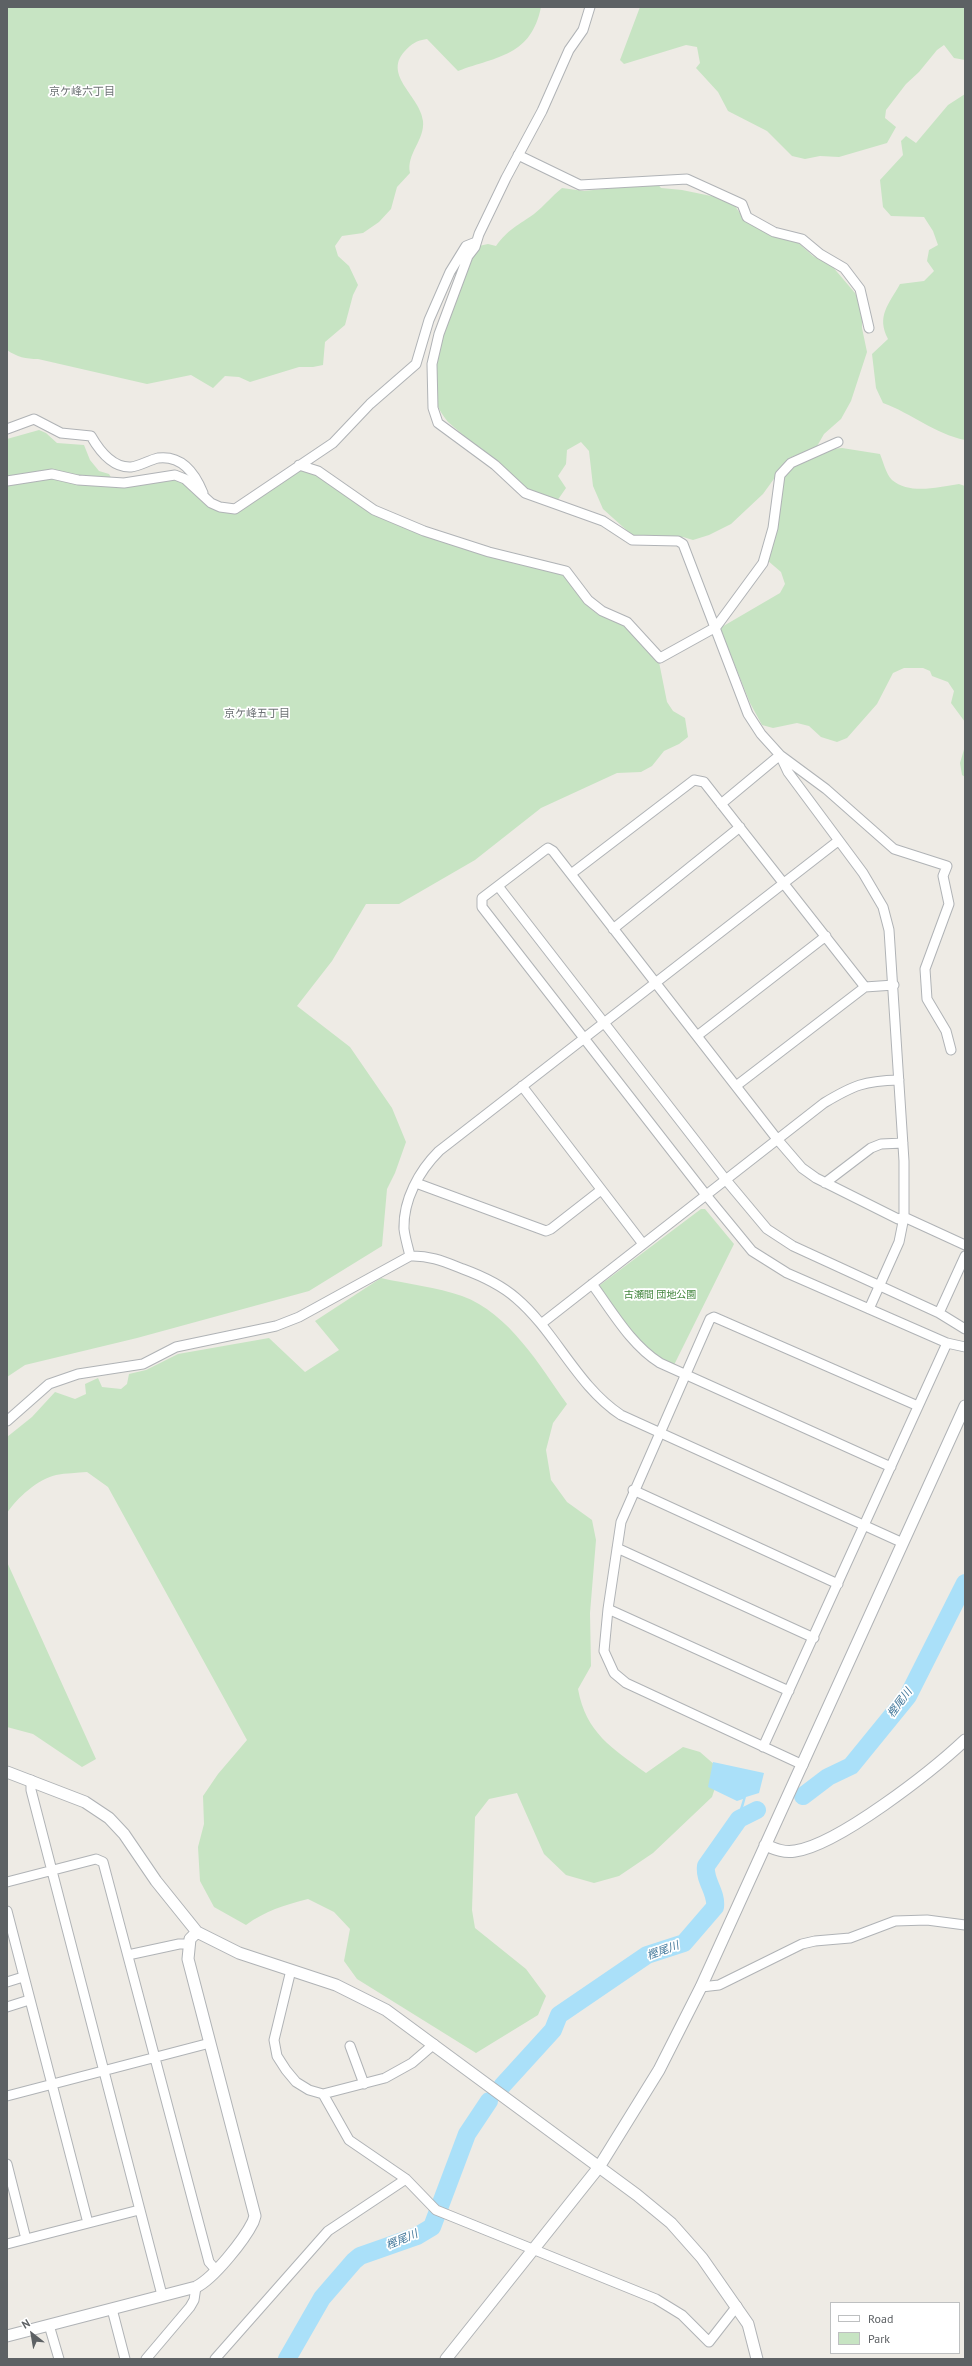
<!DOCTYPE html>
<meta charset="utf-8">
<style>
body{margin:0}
#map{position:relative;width:972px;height:2366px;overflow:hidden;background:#eeebe5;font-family:"PT Sans",sans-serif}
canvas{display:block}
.frame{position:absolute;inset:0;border:8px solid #5d6164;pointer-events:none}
.legend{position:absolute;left:830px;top:2302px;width:130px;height:52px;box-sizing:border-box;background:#fff;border:1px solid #bec0c1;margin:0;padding:5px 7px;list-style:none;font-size:12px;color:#5d6164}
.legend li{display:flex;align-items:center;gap:8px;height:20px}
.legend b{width:20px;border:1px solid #bec0c1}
.north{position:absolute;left:12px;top:2314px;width:40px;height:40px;-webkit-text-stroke:3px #fff;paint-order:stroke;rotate:329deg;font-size:11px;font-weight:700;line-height:16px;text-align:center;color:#5d6164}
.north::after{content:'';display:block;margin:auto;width:14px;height:18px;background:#5d6164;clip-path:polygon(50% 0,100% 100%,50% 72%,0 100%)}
</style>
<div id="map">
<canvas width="972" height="2366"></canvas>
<div class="frame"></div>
<ul class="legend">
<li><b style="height:5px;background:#fff"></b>Road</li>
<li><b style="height:11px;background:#c7e4c3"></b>Park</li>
</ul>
<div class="north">N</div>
</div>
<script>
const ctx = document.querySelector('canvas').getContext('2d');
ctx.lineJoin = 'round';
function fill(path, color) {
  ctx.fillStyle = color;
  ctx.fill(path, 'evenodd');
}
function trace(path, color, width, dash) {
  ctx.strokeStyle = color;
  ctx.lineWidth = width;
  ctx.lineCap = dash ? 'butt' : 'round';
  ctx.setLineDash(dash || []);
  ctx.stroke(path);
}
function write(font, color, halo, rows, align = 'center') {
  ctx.font = font + ' "PT Sans","Noto Sans JP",sans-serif';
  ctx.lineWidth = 3.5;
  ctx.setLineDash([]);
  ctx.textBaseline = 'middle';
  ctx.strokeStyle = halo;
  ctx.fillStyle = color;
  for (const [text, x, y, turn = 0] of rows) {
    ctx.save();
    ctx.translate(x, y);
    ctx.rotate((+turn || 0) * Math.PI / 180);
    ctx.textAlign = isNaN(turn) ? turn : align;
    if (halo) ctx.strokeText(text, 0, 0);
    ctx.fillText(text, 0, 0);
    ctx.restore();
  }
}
fill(new Path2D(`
 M 7,7 L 541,7 C 531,56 498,56 458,71 L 427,39 C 416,41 412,43 404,52 C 383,76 421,97 423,121 C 425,140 406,154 410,173 L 397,187 L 391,209 L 379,222 L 363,233 L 342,236 L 335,246 L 338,256 L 349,266 L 358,285 L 353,295 L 345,325 L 325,342 L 323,365 L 313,367 L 299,367 L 250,382 L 239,377 L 225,376 L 213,388 L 191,375 L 147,384 L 38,359 C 26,359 17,357 7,350 Z
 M 640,7 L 965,7 L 965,60 L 954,58 L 944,45 L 937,50 L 919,72 L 906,84 L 886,110 L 885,118 L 896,127 L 887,143 L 839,157 L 820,156 L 805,159 L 792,156 L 767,131 L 728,111 L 718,92 L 696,68 L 700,63 L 697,47 L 686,45 L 624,64 L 620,60 Z
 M 965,94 L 965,440 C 935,434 911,413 883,403 L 876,388 L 872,354 L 888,339 C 876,316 889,304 900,284 L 924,281 L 934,271 L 927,261 L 929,250 L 938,245 L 933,231 L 924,217 L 891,216 L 883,207 L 880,180 L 903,155 L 901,141 L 906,136 L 916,143 L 948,105 Z
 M 657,183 L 661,188 L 682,190 L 716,197 L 735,206 L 744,219 L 757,228 L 774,236 L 794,239 L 813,256 L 832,266 L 855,293 L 862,307 L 862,328 L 867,352 L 851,401 L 841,419 L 824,434 L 816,448 L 789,458 L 763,494 L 731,524 L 709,535 L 693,540 L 683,537 L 633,536 L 603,509 L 593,486 L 589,451 L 581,442 L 567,450 L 566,464 L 558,476 L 566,488 L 557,501 L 528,491 L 448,422 C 442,414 437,408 436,398 C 429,364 458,273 479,246 L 488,244 L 496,246 C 508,229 519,225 534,214 C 544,206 552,196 562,188 L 584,191 Z
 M 39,430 L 46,433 L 57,443 L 84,445 L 90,460 L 99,471 L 109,474 L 116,486 L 175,477 L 227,512 L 298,470 L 317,472 L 361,506 L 467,549 L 516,564 L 536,566 L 562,573 L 572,581 L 585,604 L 596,613 L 618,621 L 626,626 L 659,662 L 667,702 L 673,711 L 685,718 L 688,737 L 679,744 L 664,751 L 652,766 L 641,772 L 617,773 L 541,808 L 475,860 L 399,904 L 366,904 L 332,961 L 297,1006 L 350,1047 L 392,1108 L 406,1142 L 395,1173 L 387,1189 L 382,1246 L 309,1291 L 137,1338 L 25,1365 L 7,1377 L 7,439 Z
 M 842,448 L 880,454 C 883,461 886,474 892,480 C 910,495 938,487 959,484 L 965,486 L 965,722 L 951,703 L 954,691 L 948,682 L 932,676 L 930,671 L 923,668 L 904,668 L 893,673 L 877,704 L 847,738 L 837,742 L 821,737 L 809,726 L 797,723 L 773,728 L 762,725 L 750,703 L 720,628 L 780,593 L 785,584 L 781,572 L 767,560 L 784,473 C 793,461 827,449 842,448 Z
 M 965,746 L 965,777 L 962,775 L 960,763 Z
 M 701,1209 L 705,1209 L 734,1244 L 674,1365 C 640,1350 621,1317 599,1289 L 600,1285 Z
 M 381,1278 C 407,1284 437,1287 462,1296 C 509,1313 540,1366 567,1404 L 553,1423 L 546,1450 L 551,1480 L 567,1502 L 592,1520 L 596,1540 L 590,1613 L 591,1666 L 578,1689 C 586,1733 612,1748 646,1773 L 683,1747 L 700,1752 L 716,1766 L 718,1779 L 712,1797 L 653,1853 L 619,1876 L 594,1883 L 566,1875 L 544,1854 L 517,1793 L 489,1799 L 475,1817 L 472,1910 L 475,1928 L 526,1969 L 546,1996 L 538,2015 L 476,2053 L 357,1979 L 344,1961 L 350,1929 L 334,1912 L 308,1899 C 284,1905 265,1911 246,1925 L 214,1907 L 200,1881 L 198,1847 L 204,1824 L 203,1796 L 218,1774 L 247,1740 L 108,1487 L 87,1472 C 77,1473 66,1473 56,1475 C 38,1479 17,1498 7,1513 L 7,1437 L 32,1417 L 55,1392 L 75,1399 L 86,1394 L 85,1384 L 98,1378 L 102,1387 L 121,1389 L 127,1384 L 129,1374 L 146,1370 L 178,1354 L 269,1338 L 305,1372 L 339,1350 L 315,1321 Z
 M 7,1562 L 96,1759 L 82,1767 L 33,1734 L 7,1727 Z`), '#c7e4c3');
fill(new Path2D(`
 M 713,1762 L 764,1773 L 759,1793 L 746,1797 L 741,1815 L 738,1815 L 743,1799 L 737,1801 L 708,1787 Z`), '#aae0f9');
trace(new Path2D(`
 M 803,1796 L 828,1777 L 851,1766 L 908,1696 L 965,1583
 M 502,2086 L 553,2030 L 559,2015 L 647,1955 L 684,1943 L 715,1907 C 717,1892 704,1881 706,1866 L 739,1819 L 757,1810
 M 287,2359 L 322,2298 L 354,2261 L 360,2256 L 417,2236 L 432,2227 L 467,2134 L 489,2101`), '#aae0f9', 18);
const minor = new Path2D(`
 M 590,7 L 583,30 L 569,50 L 542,111 L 506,178 L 479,234 L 475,247 L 468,256 L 439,334 L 432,364 L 433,408 L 438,423 L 495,465 L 525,493 L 603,521 L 632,540 L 678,541 L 683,544 L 748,714 L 761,734 L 780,755 L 826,789 L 894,849 L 947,866 L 943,876 L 949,904 L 925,969 L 927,999 L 946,1031 L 951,1050
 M 518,155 L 580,185 L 687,179 L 742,204 L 747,217 L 774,232 L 802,239 L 820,254 L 844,268 L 860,289 L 869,328
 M 7,429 L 34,419 L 61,433 L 91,436 C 99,450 113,468 131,467 C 140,466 149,460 158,458 C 182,455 195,473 203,493
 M 299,465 L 318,471 L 374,510 L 424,531 L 489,552 L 566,571 L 588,600 L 602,611 L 627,622 L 660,658 L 716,627 L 763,563 L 773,528 L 780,475 L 791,463 L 838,442
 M 7,481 L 52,474 L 78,480 L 124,483 L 175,475 L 185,479 L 211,503 L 220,507 L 235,509 L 333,443 L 370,404 L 416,364 L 429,320 L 450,272 L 466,246 L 476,242
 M 780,755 L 788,772 L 863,873 L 883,907 L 889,930 L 904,1161 L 904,1217 L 899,1242 L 869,1309
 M 721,804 L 780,755
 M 571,874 L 694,780 L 704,782 L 865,987
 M 498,886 L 726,1180 L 767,1229 L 793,1246 L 939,1313 L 965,1329
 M 613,929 L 740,827
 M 697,1036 L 826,936
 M 522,1086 L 643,1244
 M 736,1086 L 865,987 L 894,985
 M 416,1183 L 546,1231 L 551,1229 L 601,1190
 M 825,1183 L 871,1148 L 881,1144 L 903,1143
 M 965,1245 L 904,1217 L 898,1219 L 816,1178 L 802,1168 L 777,1139 L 553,851 L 548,848 L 545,850 L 482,898 L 482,907 L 706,1195 L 752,1251 L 787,1273 L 947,1343 L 965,1347
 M 410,1256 C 408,1247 405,1238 404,1229 C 403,1200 419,1171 439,1151 L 838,841
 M 592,1284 C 612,1311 631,1345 660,1363 L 891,1467
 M 939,1313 L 965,1256
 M 541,1324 L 824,1103 C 854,1085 864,1081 899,1080
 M 7,1421 L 49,1384 L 78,1374 L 143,1364 L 176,1347 L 276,1326 L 299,1317 L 410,1256 C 429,1255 445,1262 463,1269 C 482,1276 500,1284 516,1298 C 556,1332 576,1385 621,1415 L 903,1543
 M 633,1490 L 838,1584
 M 617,1548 L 814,1638
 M 608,1609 L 789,1691
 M 763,1747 L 947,1343
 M 803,1765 L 626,1683 L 614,1673 L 604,1651 L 608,1609 L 621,1522 L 710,1319 L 714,1317 L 918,1406
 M 31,1780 L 31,1790 L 162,2295
 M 7,1882 L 96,1859 L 103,1862 L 209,2262 L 216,2270
 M 7,1911 L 88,2223
 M 128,1955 L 179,1944 L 189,1944
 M 291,1970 L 274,2040 L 277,2056 L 286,2070 L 296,2082 L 309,2090 L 323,2094 L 385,2078 L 412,2063 L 434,2044
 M 7,1982 L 23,1977
 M 701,1987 L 719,1985 L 802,1944 L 815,1941 L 850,1938 L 895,1921 L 927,1920 L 965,1925
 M 7,2007 L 29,2000
 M 350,2046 L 364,2084
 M 323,2094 L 349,2140 L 406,2179 L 436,2210 L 656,2299 L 682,2315 L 709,2342 L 737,2306
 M 7,2096 L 210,2043
 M 7,2164 L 26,2239
 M 7,2244 L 139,2210
 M 112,2309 L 125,2359
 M 49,2325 L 59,2359
 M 146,2359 L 190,2307 L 194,2300 L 196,2287
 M 215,2359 L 328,2231 L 406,2179`);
const tertiary = new Path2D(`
 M 7,1772 L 85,1802 L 109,1818 L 124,1834 L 156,1881 L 197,1932 L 239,1953 L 336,1985 L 386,2010 L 637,2195 L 671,2223 L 702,2258 L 748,2324 L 757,2359
 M 765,1845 C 775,1849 784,1853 795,1851 C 838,1845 932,1771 965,1740
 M 7,2336 L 196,2287 C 214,2278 244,2240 253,2222 L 255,2216 L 188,1959 L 190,1939 L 197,1932
 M 446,2359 L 599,2167 L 659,2070 L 701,1987 L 965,1406`);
trace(minor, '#b0b3b6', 11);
trace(tertiary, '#b0b3b6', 13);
trace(minor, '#fff', 9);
trace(tertiary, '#fff', 11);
write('10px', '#41853c', '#fff', [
 ["古瀬間 団地公園",660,1295]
]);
write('11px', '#6e7376', '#fff', [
 ["京ケ峰六丁目",82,92],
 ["京ケ峰五丁目",257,714]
]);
write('italic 11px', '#41779a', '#fff', [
 ["樫尾川",900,1703,-54],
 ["樫尾川",663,1951,-20],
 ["樫尾川",402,2240,-23]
]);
</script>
